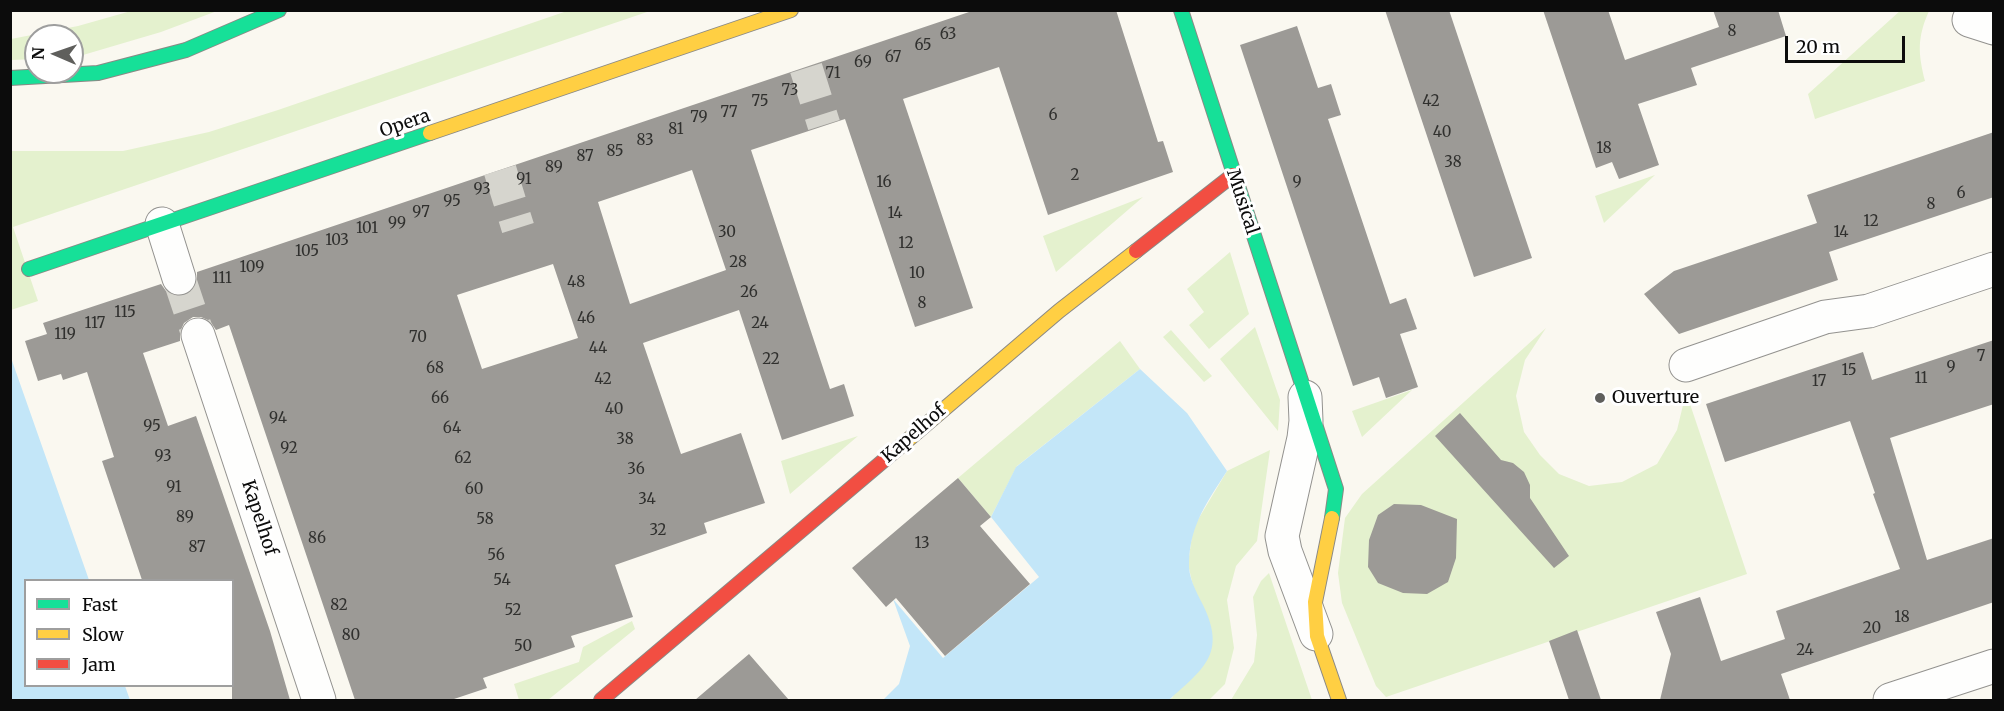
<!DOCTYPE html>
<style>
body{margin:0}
#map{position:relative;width:2004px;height:711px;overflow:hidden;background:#faf8f0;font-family:Merriweather,serif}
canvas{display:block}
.frame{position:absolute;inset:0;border:12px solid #0c0c0c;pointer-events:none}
.legend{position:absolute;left:24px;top:579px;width:210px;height:108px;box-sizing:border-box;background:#fff;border:2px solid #9e9e9e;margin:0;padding:8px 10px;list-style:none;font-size:18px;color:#0c0c0c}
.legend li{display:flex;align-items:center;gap:12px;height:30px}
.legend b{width:30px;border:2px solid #9e9e9e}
.north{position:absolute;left:24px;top:24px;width:60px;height:60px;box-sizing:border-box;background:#fff;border:2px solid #9e9e9e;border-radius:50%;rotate:272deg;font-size:16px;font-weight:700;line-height:24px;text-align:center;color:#0c0c0c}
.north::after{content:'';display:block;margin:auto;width:21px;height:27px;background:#5f5f5c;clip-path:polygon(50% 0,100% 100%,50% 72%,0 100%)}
.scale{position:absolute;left:1785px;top:36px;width:120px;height:27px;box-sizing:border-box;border:3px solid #0c0c0c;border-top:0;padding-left:8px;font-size:18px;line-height:21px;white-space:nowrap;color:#0c0c0c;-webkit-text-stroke:4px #fff;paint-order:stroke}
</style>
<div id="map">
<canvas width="2004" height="711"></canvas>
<div class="frame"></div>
<ul class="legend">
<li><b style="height:8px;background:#16e098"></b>Fast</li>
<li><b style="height:8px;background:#ffcf43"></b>Slow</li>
<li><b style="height:8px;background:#f24e42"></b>Jam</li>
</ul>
<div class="north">N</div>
<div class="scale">20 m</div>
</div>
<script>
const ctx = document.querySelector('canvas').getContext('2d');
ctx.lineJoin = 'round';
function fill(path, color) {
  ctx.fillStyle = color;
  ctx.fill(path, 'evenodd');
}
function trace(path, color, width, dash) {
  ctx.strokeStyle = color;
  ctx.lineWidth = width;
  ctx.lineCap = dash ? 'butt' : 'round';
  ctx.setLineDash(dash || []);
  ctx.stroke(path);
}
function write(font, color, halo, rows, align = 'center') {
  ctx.font = font + ' Merriweather,serif';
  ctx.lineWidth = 6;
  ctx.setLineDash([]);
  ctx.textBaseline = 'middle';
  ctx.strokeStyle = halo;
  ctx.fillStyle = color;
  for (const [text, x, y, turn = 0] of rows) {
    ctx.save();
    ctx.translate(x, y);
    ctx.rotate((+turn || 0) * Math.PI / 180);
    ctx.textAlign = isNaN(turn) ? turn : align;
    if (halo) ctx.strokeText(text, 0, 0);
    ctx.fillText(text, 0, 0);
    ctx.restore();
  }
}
fill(new Path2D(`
 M 1901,10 L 1929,11 C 1917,38 1918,53 1925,81 L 1815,119 L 1808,94 Z
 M 131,11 L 217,11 L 161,32 L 83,55 L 72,56 L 72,36 L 36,36 L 36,59 L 11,60 L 11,39 L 78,26 Z
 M 567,11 L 650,11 L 13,227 L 38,301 L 11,310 L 10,151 L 123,151 L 209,132 L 278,110 Z
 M 1655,175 L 1604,223 L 1595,196 Z
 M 1143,197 L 1056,272 L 1043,236 Z
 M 1230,252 L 1249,314 L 1209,349 L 1189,325 L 1204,312 L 1187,289 Z
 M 1255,327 L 1280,400 L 1278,431 L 1220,359 Z
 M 1546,328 L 1525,360 L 1516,396 L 1524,432 L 1540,455 L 1559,474 L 1589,486 L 1622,482 L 1657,464 L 1677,430 L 1684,401 L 1688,398 L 1747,574 L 1386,697 L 1376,686 L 1342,603 L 1338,573 L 1345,518 L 1362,494 Z
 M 1171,330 L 1212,376 L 1204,382 L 1163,337 Z
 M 1120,341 L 1140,369 L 1017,466 L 991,517 L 958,478 Z
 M 1412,390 L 1362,437 L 1352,411 Z
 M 858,436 L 790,494 L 781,461 Z
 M 1270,450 L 1257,541 L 1236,566 L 1227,600 L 1234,648 L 1225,684 L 1209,700 L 1169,700 L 1173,697 L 1193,586 L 1188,564 L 1193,528 L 1227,471 Z
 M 1269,573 L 1312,700 L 1231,700 L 1254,662 L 1257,635 L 1253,597 L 1261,581 Z
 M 632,621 L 635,629 L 548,700 L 519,700 L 514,684 L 579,662 L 583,647 Z`), '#e4f1ce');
fill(new Path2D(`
 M 10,355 L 89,580 L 26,580 L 26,686 L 125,686 L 130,700 L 11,700 Z
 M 1140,369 L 1187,413 L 1227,471 C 1208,501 1190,524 1189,562 C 1188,577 1196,591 1203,605 C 1227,654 1203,669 1169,700 L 883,700 L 899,684 L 910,646 L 893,599 L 943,658 L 1039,577 L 991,517 L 1016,467 Z`), '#c3e6f8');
fill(new Path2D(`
 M 975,10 L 1116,10 L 1158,142 L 1163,141 L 1173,172 L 1048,215 L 999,67 L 903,99 L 973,308 L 915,327 L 845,119 L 751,150 L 830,389 L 844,384 L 854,416 L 782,440 L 739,310 L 643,343 L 681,454 L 741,433 L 765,503 L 704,523 L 707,533 L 615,565 L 633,617 L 571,636 L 575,647 L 483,678 L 487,688 L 451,700 L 355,700 L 229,325 L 216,330 L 210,321 L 201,317 L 193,317 L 184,323 L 180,332 L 180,341 L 143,353 L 168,426 L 196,416 L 270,631 L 290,700 L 232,700 L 232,580 L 142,580 L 102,461 L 114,457 L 87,372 L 63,380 L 61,374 L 38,381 L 25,341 L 47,334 L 43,323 L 161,284 L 166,291 L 174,296 L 185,296 L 192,291 L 197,283 L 197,272 ZM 692,170 L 726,270 L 630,304 L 598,202 ZM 553,264 L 578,338 L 482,369 L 457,295 Z
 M 1385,10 L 1449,10 L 1532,258 L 1474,277 Z
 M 1543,10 L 1608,10 L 1625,60 L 1719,27 L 1713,10 L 1778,10 L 1786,36 L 1691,68 L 1697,85 L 1638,104 L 1659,165 L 1619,179 L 1612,162 L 1596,168 Z
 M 1297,26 L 1318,88 L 1331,84 L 1341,115 L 1328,119 L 1390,304 L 1406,298 L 1417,329 L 1400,334 L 1418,387 L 1386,398 L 1379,377 L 1353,386 L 1240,45 Z
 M 1994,132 L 1994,197 L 1829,252 L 1838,280 L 1679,334 L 1644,294 L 1674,271 L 1817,223 L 1807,195 Z
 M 1994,340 L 1994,404 L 1890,438 L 1927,560 L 1994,538 L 1994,602 L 1781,674 L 1790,700 L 1660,700 L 1671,654 L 1656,612 L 1700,597 L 1721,661 L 1785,639 L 1776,611 L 1900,569 L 1873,494 L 1875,493 L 1850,421 L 1725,462 L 1706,404 L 1863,352 L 1872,380 Z
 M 1460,413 L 1501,460 L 1513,463 L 1524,472 L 1530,485 L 1530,498 L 1569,556 L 1554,568 L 1435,436 Z
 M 958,478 L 991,517 L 980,526 L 1030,584 L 945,656 L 896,598 L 886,607 L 852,568 Z
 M 1394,504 L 1421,505 L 1457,519 L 1456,558 L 1448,582 L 1427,594 L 1403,593 L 1378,583 L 1368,567 L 1369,540 L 1378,515 Z
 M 1577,630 L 1601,700 L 1569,700 L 1549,641 Z
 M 749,654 L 789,700 L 695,700 Z`), '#9c9a96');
trace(new Path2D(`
 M 806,68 L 824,125
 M 500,170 L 518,228
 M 179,278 L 198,335`), '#d6d5ce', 33, [33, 16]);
const street = new Path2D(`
 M 1969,20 L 1994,28
 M 162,224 L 179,278
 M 198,335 L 319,700
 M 1686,365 L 1825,317 L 1869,311 L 1994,269
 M 1305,397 L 1306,421 L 1304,438 L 1282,536 L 1285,551 L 1316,634
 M 1890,700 L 1994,666`);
const fast = new Path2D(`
 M 1181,10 L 1336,489 L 1332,518
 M 10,78 L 98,73 L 186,50 L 279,10
 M 29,269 L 430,133`);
const slow = new Path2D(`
 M 430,133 L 791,10
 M 902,445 L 1059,311 L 1136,251
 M 1332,518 L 1315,602 L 1317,636 L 1339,700`);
const jam = new Path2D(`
 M 1136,251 L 1233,175
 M 601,700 L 902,445`);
trace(street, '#93928f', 35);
trace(fast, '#8a8985', 16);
trace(slow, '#8a8985', 16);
trace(jam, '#8a8985', 16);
trace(street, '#fefefd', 33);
trace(fast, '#16e098', 14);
trace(slow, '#ffcf43', 14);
trace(jam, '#f24e42', 14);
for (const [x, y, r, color] of [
 [1600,398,6,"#5f5f5c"]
]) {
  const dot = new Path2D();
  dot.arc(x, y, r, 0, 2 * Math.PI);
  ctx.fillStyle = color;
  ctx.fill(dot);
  trace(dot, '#fff', 2);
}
write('15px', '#30302e', null, [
 ["8",1732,32],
 ["63",948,35],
 ["65",923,46],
 ["67",893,58],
 ["69",863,63],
 ["71",833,74],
 ["73",790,91],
 ["75",760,102],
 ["42",1431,102],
 ["77",729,113],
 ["6",1053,116],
 ["79",699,118],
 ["81",676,130],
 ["40",1442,133],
 ["83",645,141],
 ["18",1604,149],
 ["85",615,152],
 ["87",585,157],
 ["38",1453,163],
 ["89",554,168],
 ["2",1075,176],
 ["91",524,180],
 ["16",884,183],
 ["9",1297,183],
 ["93",482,190],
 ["6",1961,194],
 ["95",452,202],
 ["8",1931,205],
 ["97",421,213],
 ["14",895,214],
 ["12",1871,222],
 ["99",397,224],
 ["101",367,229],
 ["30",727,233],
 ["14",1841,233],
 ["103",337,241],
 ["12",906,244],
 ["105",307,252],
 ["28",738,263],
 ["109",252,268],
 ["10",917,274],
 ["111",222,279],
 ["48",576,283],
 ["26",749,293],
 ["8",922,304],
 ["115",125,313],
 ["46",586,319],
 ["117",95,324],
 ["24",760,324],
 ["119",65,335],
 ["70",418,338],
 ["44",598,349],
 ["7",1981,357],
 ["22",771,360],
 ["9",1951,368],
 ["68",435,369],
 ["15",1849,371],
 ["11",1921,379],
 ["42",603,380],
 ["17",1819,382],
 ["66",440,399],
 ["40",614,410],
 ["94",278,419],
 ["95",152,427],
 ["64",452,429],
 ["38",625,440],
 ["92",289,449],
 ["93",163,457],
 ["62",463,459],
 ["36",636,470],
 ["91",174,488],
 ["60",474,490],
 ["34",647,500],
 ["89",185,518],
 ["58",485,520],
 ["32",658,531],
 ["86",317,539],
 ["13",922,544],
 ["87",197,548],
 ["56",496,556],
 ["54",502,581],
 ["82",339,606],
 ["52",513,611],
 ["18",1902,618],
 ["20",1872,629],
 ["80",351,636],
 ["50",523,647],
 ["24",1805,651]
]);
write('18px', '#0c0c0c', '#fff', [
 ["Opera",405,124,-19],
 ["Musical",1242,202,72],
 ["Kapelhof",914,434,-41],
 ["Kapelhof",259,518,72]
]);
write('18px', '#0c0c0c', '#fff', [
 ["Ouverture",1612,398]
], 'left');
</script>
